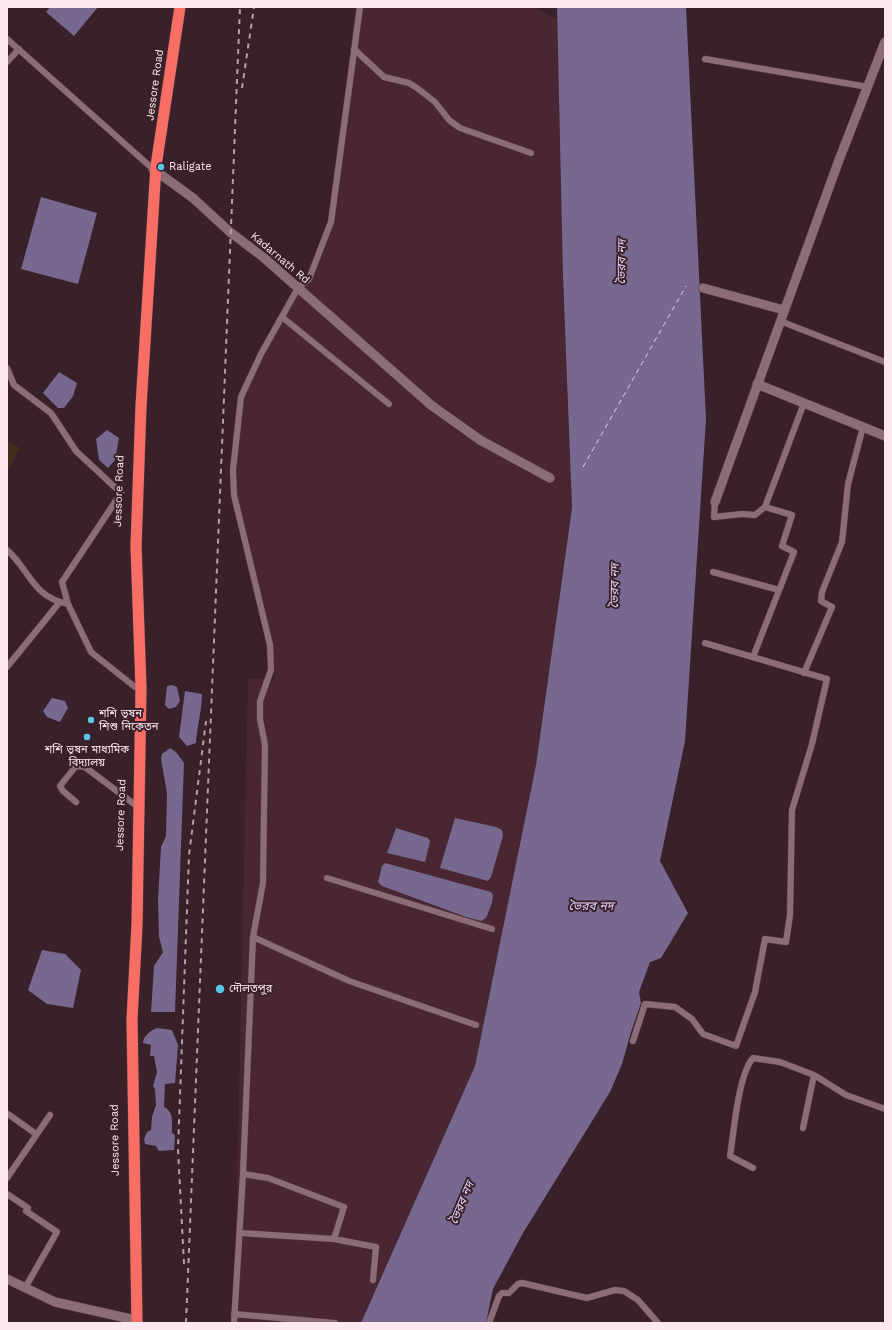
<!DOCTYPE html>
<meta charset="utf-8">
<style>
body{margin:0}
#map{position:relative;width:892px;height:1330px;overflow:hidden;background:#3a2029;font-family:"Work Sans",sans-serif}
canvas{display:block}
.frame{position:absolute;inset:0;border:8px solid #fce9ef;pointer-events:none}
</style>
<div id="map">
<canvas width="892" height="1330"></canvas>
<div class="frame"></div>
</div>
<script>
const ctx = document.querySelector('canvas').getContext('2d');
ctx.lineJoin = 'round';
function fill(path, color) {
  ctx.fillStyle = color;
  ctx.fill(path, 'evenodd');
}
function trace(path, color, width, dash) {
  ctx.strokeStyle = color;
  ctx.lineWidth = width;
  ctx.lineCap = dash ? 'butt' : 'round';
  ctx.setLineDash(dash || []);
  ctx.stroke(path);
}
function write(font, color, halo, rows, align = 'center') {
  ctx.font = font + ' "Work Sans","Noto Sans Bengali",sans-serif';
  ctx.lineWidth = 4;
  ctx.setLineDash([]);
  ctx.textBaseline = 'middle';
  ctx.strokeStyle = halo;
  ctx.fillStyle = color;
  for (const [text, x, y, turn = 0] of rows) {
    ctx.save();
    ctx.translate(x, y);
    ctx.rotate((+turn || 0) * Math.PI / 180);
    ctx.textAlign = isNaN(turn) ? turn : align;
    if (halo) ctx.strokeText(text, 0, 0);
    ctx.fillText(text, 0, 0);
    ctx.restore();
  }
}
fill(new Path2D(`
 M 355,7 L 534,7 L 557,19 L 572,508 L 536,765 L 475,1066 L 361,1323 L 234,1323 L 248,678 L 275,680 L 270,645 L 240,527 L 233,470 L 246,387 L 282,317 L 309,279 L 331,222 Z`), '#482632');
fill(new Path2D(`
 M 7,441 L 20,448 L 7,471 Z`), '#452d1d');
fill(new Path2D(`
 M 50,7 L 98,7 L 74,36 L 46,12 Z
 M 557,7 L 686,7 L 706,419 L 685,741 L 660,861 L 688,913 L 661,958 L 650,962 L 639,992 L 641,1003 L 631,1032 L 622,1064 L 610,1092 L 523,1233 L 493,1289 L 486,1323 L 361,1323 L 475,1066 L 536,765 L 572,508 L 563,275 Z
 M 41,197 L 97,213 L 78,284 L 21,269 Z
 M 59,372 L 77,383 L 73,396 L 64,408 L 58,408 L 43,393 Z
 M 107,430 L 119,438 L 115,460 L 108,468 L 99,460 L 96,439 Z
 M 172,685 L 177,687 L 180,701 L 176,707 L 169,709 L 165,705 L 167,686 Z
 M 185,691 L 202,694 C 202,710 197,726 196,743 L 187,746 L 179,737 Z
 M 52,698 L 65,701 L 68,708 L 60,722 L 47,717 L 43,711 Z
 M 170,748 L 176,752 L 184,763 L 175,1012 L 151,1012 L 154,966 L 163,952 L 159,937 L 158,900 L 161,847 L 166,836 L 167,793 L 161,759 L 162,754 Z
 M 455,818 L 496,827 L 502,830 L 503,836 L 491,877 L 488,881 L 440,868 Z
 M 396,828 L 428,838 L 430,841 L 425,862 L 387,853 Z
 M 385,863 L 491,892 L 493,895 L 492,903 L 486,918 L 481,921 L 466,917 L 382,886 L 378,882 L 382,866 Z
 M 42,950 L 65,954 L 81,970 L 73,1008 L 47,1004 L 28,990 Z
 M 157,1028 L 172,1030 L 178,1045 L 175,1083 L 165,1084 L 164,1107 C 174,1112 172,1122 172,1133 L 175,1135 L 174,1150 L 159,1151 L 156,1146 L 145,1144 L 144,1139 L 147,1132 L 151,1130 L 152,1117 L 156,1105 L 155,1089 L 153,1086 L 157,1072 L 154,1056 L 150,1056 L 151,1045 L 143,1043 C 143,1036 151,1030 157,1028 Z`), '#76688e');
trace(new Path2D(`
 M 583,467 L 686,286`), '#e0d2f9', 1, [5, 4]);
const street = new Path2D(`
 M 7,39 L 153,169
 M 354,49 L 384,77 L 409,83 L 417,88 L 435,102 L 449,120 L 460,128 L 531,153
 M 705,59 L 868,87
 M 7,62 L 19,49
 M 282,317 L 389,404
 M 780,321 L 885,362
 M 7,368 L 14,385 L 51,413 L 76,451 L 121,493 L 62,582 L 68,604 L 91,652 L 135,687
 M 715,502 L 714,517 L 742,514 L 755,515 L 765,507
 M 7,550 C 30,570 32,597 68,604
 M 713,572 L 779,590
 M 753,657 L 794,552 L 782,546 L 792,515 L 765,507 L 804,403
 M 7,667 L 59,603
 M 804,673 L 832,607 L 821,601 L 822,592 L 842,542 L 848,484 L 863,427
 M 76,802 L 63,791 L 60,786 L 76,766 L 85,767 L 134,804
 M 327,878 L 492,929
 M 253,937 L 349,981 L 476,1025
 M 633,1041 L 645,1004 L 675,1007 L 692,1019 L 703,1034 L 736,1046 L 755,992 L 765,939 L 786,942 L 790,915 L 792,810 L 812,744 L 827,679 L 705,643
 M 8,1114 L 36,1134
 M 803,1128 L 814,1075
 M 753,1168 L 730,1156 C 734,1132 738,1075 753,1058 L 780,1062 L 814,1075 L 846,1095 L 885,1109
 M 243,1174 L 268,1178 L 344,1207 L 334,1239
 M 7,1178 L 50,1115
 M 7,1194 L 28,1208 L 26,1211 L 57,1232 L 25,1288
 M 240,1233 L 334,1239 L 376,1247 L 373,1280
 M 234,1314 L 335,1323
 M 234,1323 L 243,1174 L 253,937 L 263,883 L 265,745 L 260,719 L 260,701 L 271,670 L 270,645 L 234,495 L 233,470 L 241,397 L 261,354 L 298,288 L 309,279 L 331,222 L 360,7
 M 489,1323 L 499,1296 L 502,1293 L 509,1293 L 518,1284 L 522,1283 L 587,1298 L 615,1290 L 624,1291 L 638,1300 L 658,1323`);
const secondary = new Path2D(`
 M 153,169 L 193,198 L 230,232 L 263,257 L 431,405 L 480,440 L 550,478
 M 703,288 L 784,310
 M 757,384 L 885,436
 M 715,502 L 839,160 L 885,42
 M 7,1279 L 55,1302 L 131,1319`);
const highway = new Path2D(`
 M 137,1323 L 132,1019 L 137,925 L 141,688 L 136,546 L 141,406 L 156,166 L 180,7`);
trace(street, '#553e47', 7);
trace(secondary, '#553e47', 10);
trace(highway, '#553e47', 12);
trace(street, '#8c6c76', 6);
trace(secondary, '#8c6c76', 9);
trace(highway, '#f86e65', 11);
trace(new Path2D(`
 M 242,88 L 254,7
 M 184,1264 L 178,1149 L 189,855 L 206,721
 M 186,1323 L 240,7`), '#b6a0a7', 2, [5, 5]);
for (const [x, y, r, color] of [
 [161,167,4,"#58c9e4"],
 [91,720,4,"#58c9e4"],
 [87,737,4,"#58c9e4"],
 [220,989,5,"#58c9e4"]
]) {
  const dot = new Path2D();
  dot.arc(x, y, r, 0, 2 * Math.PI);
  ctx.fillStyle = color;
  ctx.fill(dot);
  trace(dot, '#3a2029', 1.5);
}
write('11px', '#fce9ef', '#3a2029', [
 ["Jessore Road",155,85,-82],
 ["Kadarnath Rd",280,258,40],
 ["Jessore Road",119,491,-88],
 ["Jessore Road",121,815,-88],
 ["Jessore Road",115,1140,-91]
]);
write('11px', '#fce9ef', '#3a2029', [
 ["Raligate",169,167],
 ["শশি ভূষন",99,714],
 ["শিশু নিকেতন",99,727],
 ["শশি ভূষন মাধ্যমিক",87,750,"center"],
 ["বিদ্যালয়",87,763,"center"],
 ["দৌলতপুর",229,989]
], 'left');
write('italic 12px', '#e0d2f9', '#3a2029', [
 ["ভৈরব নদ",622,262,-89],
 ["ভৈরব নদ",615,586,-89],
 ["ভৈরব নদ",591,906],
 ["ভৈরব নদ",462,1203,-67]
]);
</script>
